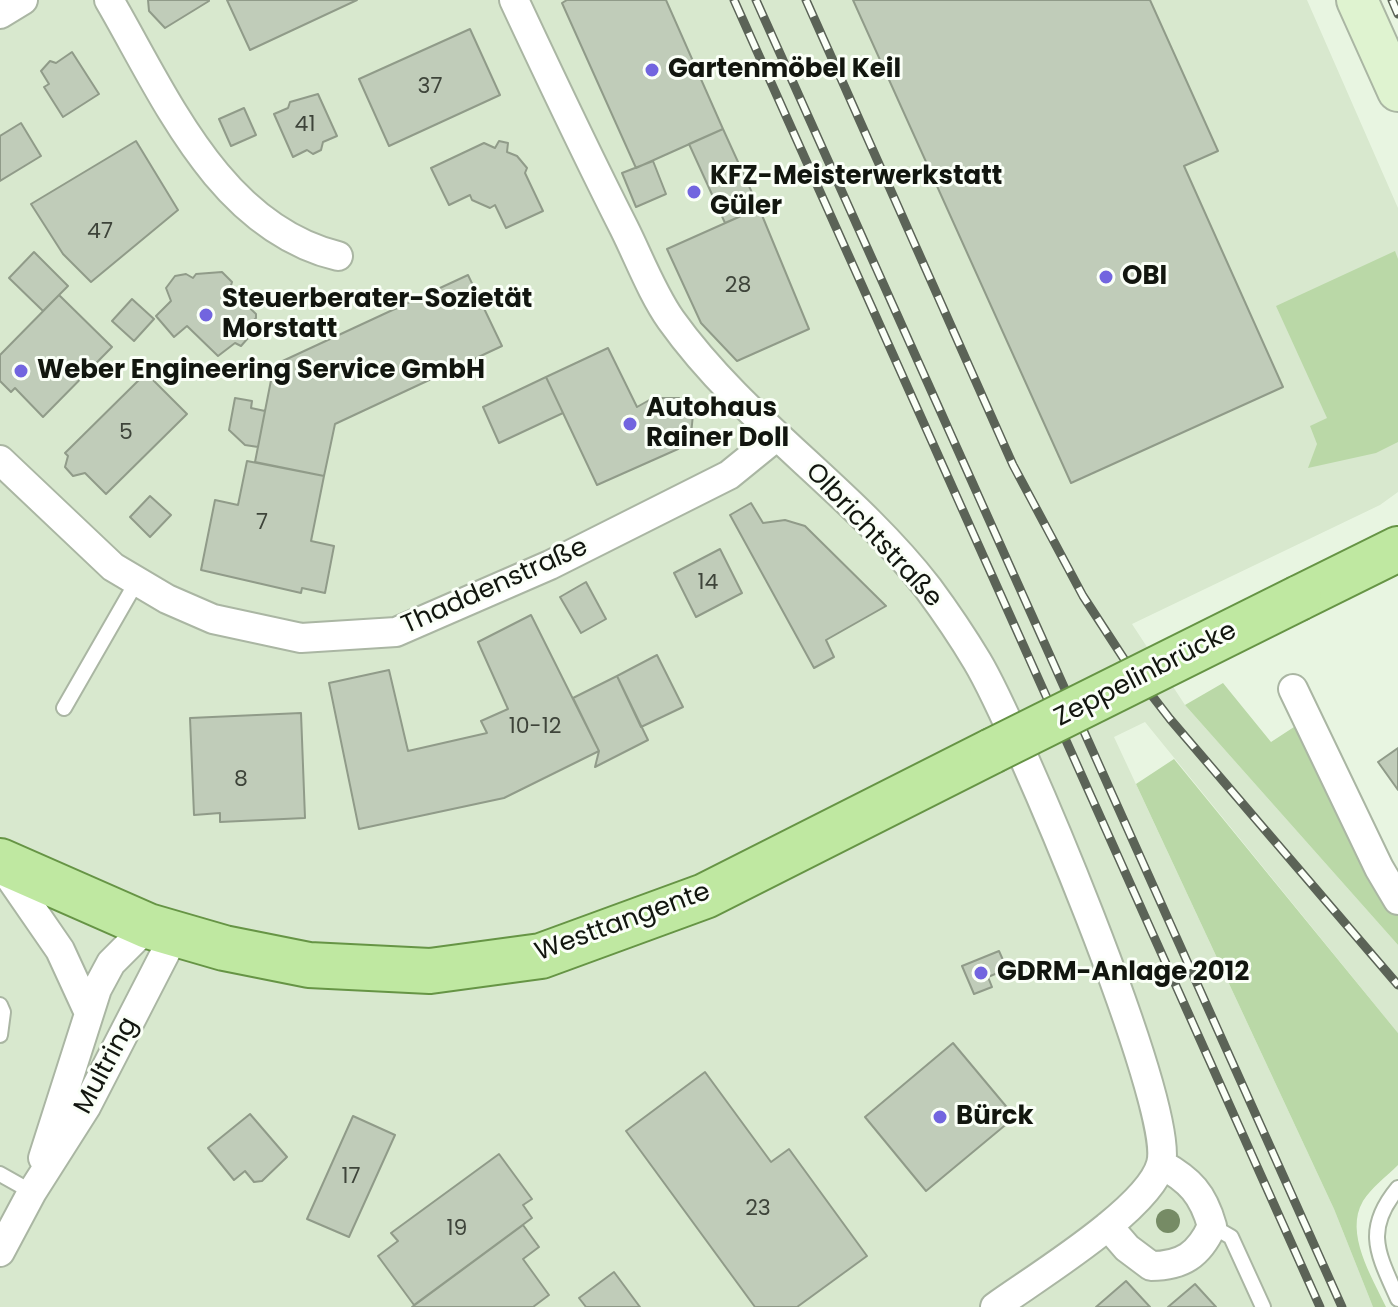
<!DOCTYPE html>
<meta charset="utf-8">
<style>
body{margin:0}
canvas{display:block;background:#e8f5e1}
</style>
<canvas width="1398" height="1307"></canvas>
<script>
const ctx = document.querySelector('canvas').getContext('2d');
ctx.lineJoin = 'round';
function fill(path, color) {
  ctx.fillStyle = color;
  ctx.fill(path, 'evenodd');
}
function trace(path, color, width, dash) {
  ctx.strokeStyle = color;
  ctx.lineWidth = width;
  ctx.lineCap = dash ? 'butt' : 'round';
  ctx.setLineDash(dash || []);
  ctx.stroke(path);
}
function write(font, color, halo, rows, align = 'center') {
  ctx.font = font + ' Poppins,sans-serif';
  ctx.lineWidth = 6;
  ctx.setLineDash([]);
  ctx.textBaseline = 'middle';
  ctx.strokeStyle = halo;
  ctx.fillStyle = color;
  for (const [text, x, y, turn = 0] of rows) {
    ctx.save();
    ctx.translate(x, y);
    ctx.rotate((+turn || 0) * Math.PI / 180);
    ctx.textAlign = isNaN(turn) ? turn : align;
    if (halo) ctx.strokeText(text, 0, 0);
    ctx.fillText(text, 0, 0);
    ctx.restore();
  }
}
fill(new Path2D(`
 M 0,0 L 1307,0 L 1398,208 L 1398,492 L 1380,505 L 1132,624 L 1185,705 L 1398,945 L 1398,1033 L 1145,722 L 1114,737 L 1334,1209 L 1373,1307 L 0,1307 Z`), '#d8e8ce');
fill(new Path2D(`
 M 1395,251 L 1398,259 L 1398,442 L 1376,453 L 1308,468 L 1317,444 L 1310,426 L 1327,418 L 1276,306 Z
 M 1223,683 L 1271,742 L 1294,727 L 1308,746 L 1367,868 L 1398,916 L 1398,945 L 1185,705 Z
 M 1174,759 L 1398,1033 L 1398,1165 C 1387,1176 1371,1188 1363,1201 C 1344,1233 1372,1277 1386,1307 L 1373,1307 L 1334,1209 L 1136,784 Z`), '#bad8a7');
const building = new Path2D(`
 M 148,0 L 209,0 L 209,1 L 165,28 L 149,11 Z
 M 227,0 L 357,0 L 250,50 Z
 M 567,0 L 666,0 L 723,129 L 636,168 L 562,3 Z
 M 853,0 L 1150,0 L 1218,151 L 1184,166 L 1283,387 L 1071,483 Z
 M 470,29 L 500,95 L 389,146 L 359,79 Z
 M 72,52 L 99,94 L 63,117 L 44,87 L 49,84 L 41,71 L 50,61 L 56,63 Z
 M 318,94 L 337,136 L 323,142 L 321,150 L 313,154 L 307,150 L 293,157 L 274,114 L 288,108 L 290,102 Z
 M 244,108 L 256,135 L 231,146 L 219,119 Z
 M 21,123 L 41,156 L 0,181 L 0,136 Z
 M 723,129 L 759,208 L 725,223 L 689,144 Z
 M 136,141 L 178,210 L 91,282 L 63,254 L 31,204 Z
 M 499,141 L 508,143 L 507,152 L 517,156 L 527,168 L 525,173 L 543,211 L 506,228 L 495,205 L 490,208 L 472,200 L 470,195 L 449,205 L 431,168 L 484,143 L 495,148 Z
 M 653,161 L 666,194 L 636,207 L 622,173 Z
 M 759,208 L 809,329 L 737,361 L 701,323 L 667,249 Z
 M 34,252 L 68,286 L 43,311 L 9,278 Z
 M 222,272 L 232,282 L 230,289 L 256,314 L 256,318 L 244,330 L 248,338 L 241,346 L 235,343 L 218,356 L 187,326 L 174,337 L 156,316 L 171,301 L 166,288 L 175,276 L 186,274 L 193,278 L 196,274 Z
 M 468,275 L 502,346 L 335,424 L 324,476 L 255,462 L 274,365 Z
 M 59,295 L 112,347 L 43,417 L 15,388 L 11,392 L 0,381 L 0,355 Z
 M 132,299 L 154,319 L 134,341 L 112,321 Z
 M 608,348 L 637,407 L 653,398 L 679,398 L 693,414 L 691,435 L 678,449 L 597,485 L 546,377 Z
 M 146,373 L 187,414 L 106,494 L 85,473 L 73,476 L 65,467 L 68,456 L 65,453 Z
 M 546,377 L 563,413 L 499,443 L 483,407 Z
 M 235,398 L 252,401 L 251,408 L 265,411 L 258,447 L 245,445 L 229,430 Z
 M 247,461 L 324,476 L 311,541 L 334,546 L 325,593 L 302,588 L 301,593 L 201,570 L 215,500 L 238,505 Z
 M 150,496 L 171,515 L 150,537 L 130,517 Z
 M 751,503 L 763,523 L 785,520 L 805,526 L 886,606 L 826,640 L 834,657 L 814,668 L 730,515 Z
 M 720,549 L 742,593 L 696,617 L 674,573 Z
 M 586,582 L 606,619 L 581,633 L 560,597 Z
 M 531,615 L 599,751 L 504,798 L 359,829 L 329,683 L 389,670 L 408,751 L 487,733 L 481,721 L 508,709 L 478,642 Z
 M 657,655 L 683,707 L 641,727 L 617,676 Z
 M 617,676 L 648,740 L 595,767 L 599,751 L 573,698 Z
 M 301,713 L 305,818 L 220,822 L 220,813 L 194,815 L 190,718 Z
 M 1398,748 L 1398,790 L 1378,762 Z
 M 999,951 L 1007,969 L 988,977 L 992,987 L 974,994 L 962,966 Z
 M 953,1043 L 1015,1117 L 926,1191 L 865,1117 Z
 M 705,1072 L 771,1162 L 789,1149 L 867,1256 L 797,1307 L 755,1307 L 626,1131 Z
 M 250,1114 L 287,1157 L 262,1181 L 254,1182 L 245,1171 L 234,1180 L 208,1148 Z
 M 353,1116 L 395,1135 L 349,1237 L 307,1219 Z
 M 499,1154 L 532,1199 L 523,1205 L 532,1218 L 414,1305 L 378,1256 L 398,1241 L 391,1233 Z
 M 523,1225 L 539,1247 L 523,1259 L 549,1295 L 533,1307 L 412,1307 Z
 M 614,1272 L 640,1307 L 586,1307 L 579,1298 Z
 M 1126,1281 L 1150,1307 L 1096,1307 Z
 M 1195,1284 L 1216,1307 L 1168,1307 Z`);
fill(building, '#c0ccb9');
trace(building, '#909b89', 2);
const lane = new Path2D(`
 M 64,708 L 137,581
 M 0,1005 L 3,1012 L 0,1035
 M 0,1174 L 32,1192
 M 1398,1188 C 1363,1230 1378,1254 1398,1299
 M 1212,1226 L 1231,1237 L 1263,1307`);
const street = new Path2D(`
 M 109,0 C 165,96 219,227 338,256
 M 514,0 C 550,77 586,153 624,228 C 639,258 652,293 671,320 C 743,421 852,490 928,588 C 945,611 962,636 977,661 C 1015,724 1177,1107 1161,1164 C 1149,1209 1035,1278 995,1307
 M 0,14 L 23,0
 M 0,460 L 113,567 L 167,599 L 213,619 L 301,638 L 396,632 L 550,565 L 729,475 L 777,436
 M 1293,689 L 1379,868 L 1398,900
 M 0,863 L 60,950 L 89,1013
 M 43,1158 L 97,989 L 111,963 L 148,926
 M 1108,1226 L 1127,1248 L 1151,1266 C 1182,1266 1199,1255 1212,1226 C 1203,1194 1190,1180 1161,1164
 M 0,1252 L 32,1192 L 86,1107 L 175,934`);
const secondary = new Path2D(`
 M 1357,0 L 1398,91`);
const primary = new Path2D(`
 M 1299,598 L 1398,549
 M 0,861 L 148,926 L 224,948 L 309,965 L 430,971 L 541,956 L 705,896 L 992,751`);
trace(lane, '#aab6a3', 18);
trace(street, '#aab6a3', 32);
trace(secondary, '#aab6a3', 44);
trace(primary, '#669445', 48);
trace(lane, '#fff', 14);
trace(street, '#fff', 28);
trace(secondary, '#dff3d0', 40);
trace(primary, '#bfe8a1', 44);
const rail = new Path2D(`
 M 734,0 L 1320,1307
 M 756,0 L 1342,1307
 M 806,0 L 1013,465 L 1083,596 L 1126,662 L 1170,719 L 1398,985
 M 1392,0 L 1398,14`);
trace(rail, '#5b6357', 9);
trace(rail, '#fafff7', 6, [18]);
const primaryBridge = new Path2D(`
 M 992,751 L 1299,598`);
trace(primaryBridge, '#669445', 48, []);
trace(primaryBridge, '#bfe8a1', 44);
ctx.fillStyle = '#768b65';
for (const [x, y] of [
 [1168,1221]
]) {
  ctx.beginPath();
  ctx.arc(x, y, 12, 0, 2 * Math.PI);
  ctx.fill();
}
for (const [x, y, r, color] of [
 [652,70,8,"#7265df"],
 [694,192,8,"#7265df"],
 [1106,277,8,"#7265df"],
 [206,315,8,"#7265df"],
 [21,371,8,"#7265df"],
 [630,424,8,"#7265df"],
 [981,973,8,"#7265df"],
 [940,1117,8,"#7265df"]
]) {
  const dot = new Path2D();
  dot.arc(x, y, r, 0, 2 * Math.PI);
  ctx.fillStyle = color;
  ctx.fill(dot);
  trace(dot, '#fafff7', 3);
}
write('22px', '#3e443a', null, [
 ["37",430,87],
 ["41",305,125],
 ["47",100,232],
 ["28",738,286],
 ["5",126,433],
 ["7",262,523],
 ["14",708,583],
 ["10-12",535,727],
 ["8",241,780],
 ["17",351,1177],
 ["23",758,1209],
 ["19",457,1229]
]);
write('bold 26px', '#12160f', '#fafff7', [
 ["Gartenmöbel Keil",668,70],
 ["KFZ-Meisterwerkstatt",710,177],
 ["Güler",710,207],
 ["OBI",1122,277],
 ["Steuerberater-Sozietät",222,300],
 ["Morstatt",222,330],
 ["Weber Engineering Service GmbH",37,371],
 ["Autohaus",646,409],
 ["Rainer Doll",646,439],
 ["GDRM-Anlage 2012",997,973],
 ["Bürck",956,1117]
], 'left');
write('26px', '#12160f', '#fafff7', [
 ["Olbrichtstraße",873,536,47],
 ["Thaddenstraße",495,587,-24],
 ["Zeppelinbrücke",1146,675,-27],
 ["Westtangente",623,923,-20],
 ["Multring",107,1066,-62]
]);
</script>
